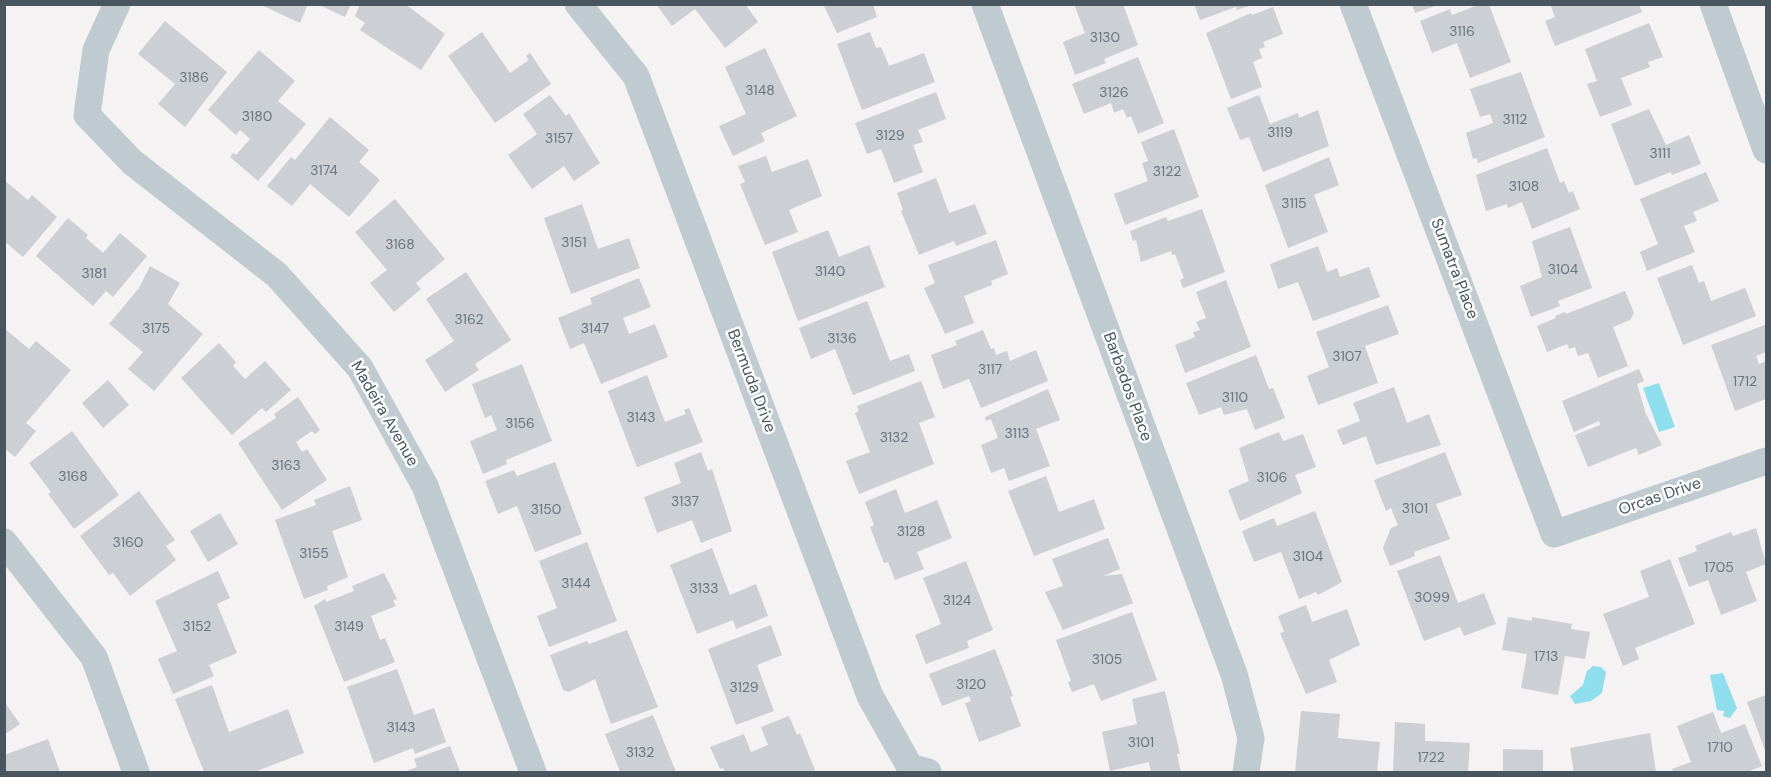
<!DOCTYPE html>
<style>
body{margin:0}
#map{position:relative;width:1771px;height:777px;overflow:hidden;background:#f4f2f2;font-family:"DM Sans",sans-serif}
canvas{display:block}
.frame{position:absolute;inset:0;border:6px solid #495660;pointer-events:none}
</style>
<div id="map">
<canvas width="1771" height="777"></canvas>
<div class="frame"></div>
</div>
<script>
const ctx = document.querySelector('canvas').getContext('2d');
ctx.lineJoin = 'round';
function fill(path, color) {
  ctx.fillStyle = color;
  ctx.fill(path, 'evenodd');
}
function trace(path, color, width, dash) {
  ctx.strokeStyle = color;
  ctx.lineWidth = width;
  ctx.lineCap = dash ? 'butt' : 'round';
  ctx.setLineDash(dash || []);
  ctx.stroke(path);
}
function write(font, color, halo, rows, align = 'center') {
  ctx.font = font + ' "DM Sans",sans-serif';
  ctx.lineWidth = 5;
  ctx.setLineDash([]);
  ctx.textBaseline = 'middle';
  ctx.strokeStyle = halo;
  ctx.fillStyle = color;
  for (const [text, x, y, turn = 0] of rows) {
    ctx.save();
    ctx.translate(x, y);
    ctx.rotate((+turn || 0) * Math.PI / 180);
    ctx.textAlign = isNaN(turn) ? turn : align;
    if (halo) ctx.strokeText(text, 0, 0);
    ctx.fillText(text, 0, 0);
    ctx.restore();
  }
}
fill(new Path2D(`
 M 1659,383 L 1675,427 L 1659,432 L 1643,388 Z
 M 1593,666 L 1601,667 L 1606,672 L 1602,693 L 1591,701 L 1575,704 L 1570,696 L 1583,685 L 1587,671 Z
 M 1723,673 L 1737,708 L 1730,718 L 1723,716 L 1724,711 L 1717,710 L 1710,675 Z`), '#8fdeed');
fill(new Path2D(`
 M 259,4 L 308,4 L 300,23 Z
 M 317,4 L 351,4 L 345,17 Z
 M 360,4 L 405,4 L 445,34 L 421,70 L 360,30 L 365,23 L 355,16 Z
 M 656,4 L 745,4 L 758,22 L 725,48 L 695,9 L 672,26 Z
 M 823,4 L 873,4 L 877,17 L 837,33 Z
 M 1074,4 L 1123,4 L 1138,45 L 1104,59 L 1106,63 L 1075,75 L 1063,42 L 1085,33 Z
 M 1194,4 L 1252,5 L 1237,10 L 1236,7 L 1200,20 Z
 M 1412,4 L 1438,4 L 1438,5 L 1415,13 Z
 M 1550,4 L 1639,4 L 1642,12 L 1555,46 L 1545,21 L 1555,17 Z
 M 1478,5 L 1489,5 L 1511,62 L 1470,78 L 1457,43 L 1432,53 L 1420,21 L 1450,9 L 1452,15 Z
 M 1273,7 L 1283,34 L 1263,42 L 1265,47 L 1259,49 L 1262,58 L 1253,62 L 1262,87 L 1231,99 L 1206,33 L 1251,13 L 1252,15 Z
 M 165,21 L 227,72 L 185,127 L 158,104 L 175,84 L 138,54 Z
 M 1649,23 L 1663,57 L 1648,62 L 1650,67 L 1621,78 L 1632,105 L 1600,117 L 1587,84 L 1597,81 L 1585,49 Z
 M 482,32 L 510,73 L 529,60 L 526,56 L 530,53 L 551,84 L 495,123 L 448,56 Z
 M 870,32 L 876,48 L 881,47 L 889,66 L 924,53 L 935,82 L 862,110 L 837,44 Z
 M 765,48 L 797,116 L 761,133 L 765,141 L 733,156 L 719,126 L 746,114 L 725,67 Z
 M 259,50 L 295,81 L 278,101 L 306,124 L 258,181 L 230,157 L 233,153 L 236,155 L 250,139 L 240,130 L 236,135 L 208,110 Z
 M 1138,57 L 1164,123 L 1138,134 L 1131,116 L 1127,118 L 1123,109 L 1114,113 L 1111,103 L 1084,114 L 1072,84 Z
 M 1521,72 L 1545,137 L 1478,163 L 1477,158 L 1473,159 L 1466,133 L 1493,123 L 1490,114 L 1480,117 L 1470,89 Z
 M 936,92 L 946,119 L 918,130 L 923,142 L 913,145 L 923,172 L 894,183 L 881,149 L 867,154 L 855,123 Z
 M 550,95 L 566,116 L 569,113 L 600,163 L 574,181 L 564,166 L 532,189 L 508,155 L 537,134 L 523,114 Z
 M 1259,95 L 1270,124 L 1298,113 L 1299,118 L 1318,110 L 1329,146 L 1263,172 L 1249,137 L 1240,140 L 1227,108 Z
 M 1649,109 L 1666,145 L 1689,135 L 1701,164 L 1672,175 L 1671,172 L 1635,186 L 1611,124 Z
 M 330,117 L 369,150 L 359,162 L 380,180 L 349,217 L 310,184 L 292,206 L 267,186 L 291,157 L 295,160 Z
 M 1174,129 L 1199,197 L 1125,225 L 1114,194 L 1148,181 L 1142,163 L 1148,161 L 1141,142 Z
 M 1547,148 L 1560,183 L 1564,181 L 1569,193 L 1573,191 L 1580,209 L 1532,229 L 1522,202 L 1508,208 L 1507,204 L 1486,211 L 1476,175 Z
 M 766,156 L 772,172 L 808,159 L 822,196 L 789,210 L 798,232 L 765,245 L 740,184 L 745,182 L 738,166 Z
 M 1329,157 L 1339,185 L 1314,195 L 1328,232 L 1288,248 L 1265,185 Z
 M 1706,172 L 1719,201 L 1693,212 L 1697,221 L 1684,226 L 1695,252 L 1647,271 L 1640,252 L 1658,244 L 1640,199 Z
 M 936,178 L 949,213 L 975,204 L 987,234 L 956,246 L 954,241 L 919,255 L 901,211 L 903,210 L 897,193 Z
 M 4,180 L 28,200 L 32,195 L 57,217 L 23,257 L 4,241 Z
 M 395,199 L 445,259 L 416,283 L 421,289 L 394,312 L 370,283 L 387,270 L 355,232 Z
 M 582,204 L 598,249 L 629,238 L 640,268 L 571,294 L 544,218 Z
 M 1202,209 L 1225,272 L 1183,288 L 1180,280 L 1184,278 L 1175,254 L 1172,255 L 1171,251 L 1141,262 L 1136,240 L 1133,241 L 1130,231 L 1166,217 L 1168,221 Z
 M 68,218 L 88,235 L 86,238 L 103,253 L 120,233 L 147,256 L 113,297 L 106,291 L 93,306 L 36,256 Z
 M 1570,227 L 1592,288 L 1558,301 L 1560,306 L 1531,317 L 1520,286 L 1542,277 L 1532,241 Z
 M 828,230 L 839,257 L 869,245 L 885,287 L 798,321 L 772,252 Z
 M 996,240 L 1008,274 L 991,281 L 992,285 L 964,296 L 974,323 L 945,334 L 924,288 L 935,283 L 928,265 Z
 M 1318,246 L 1327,272 L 1337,268 L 1340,277 L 1369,267 L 1380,297 L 1313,321 L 1298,282 L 1278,289 L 1270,264 Z
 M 1692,265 L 1699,283 L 1704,281 L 1711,301 L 1745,288 L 1756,316 L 1683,345 L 1657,278 Z
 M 150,266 L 180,283 L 168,304 L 203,334 L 154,391 L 128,369 L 143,352 L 109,324 L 139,288 Z
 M 466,272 L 511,340 L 475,364 L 479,370 L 445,392 L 425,360 L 454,341 L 426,299 Z
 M 639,278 L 651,307 L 623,318 L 629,334 L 655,324 L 668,357 L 601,384 L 584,343 L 570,349 L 558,318 L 592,304 L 590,298 Z
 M 1226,280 L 1251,347 L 1185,373 L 1175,345 L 1195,337 L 1193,332 L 1200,330 L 1196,322 L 1206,318 L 1196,292 Z
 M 1625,291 L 1634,313 L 1630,320 L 1613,327 L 1628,366 L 1598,378 L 1588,353 L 1578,356 L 1575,347 L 1569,349 L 1567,344 L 1547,352 L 1537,326 L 1556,318 L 1555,316 L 1565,312 L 1566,314 Z
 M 867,301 L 890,361 L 909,354 L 915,371 L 853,395 L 835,349 L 811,359 L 799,328 Z
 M 1388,305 L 1399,334 L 1365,346 L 1378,383 L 1318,405 L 1307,376 L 1329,367 L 1316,332 Z
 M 1765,325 L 1766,352 L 1756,356 L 1759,364 L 1766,361 L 1766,399 L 1735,411 L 1711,345 Z
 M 4,328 L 29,349 L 36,341 L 71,370 L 26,423 L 36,431 L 15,457 L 4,448 Z
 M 983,330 L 991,349 L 994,348 L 996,355 L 1007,351 L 1010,361 L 1036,350 L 1048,381 L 981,408 L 969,379 L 943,389 L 931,355 L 957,345 L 955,341 Z
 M 219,343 L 236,362 L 233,366 L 245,379 L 265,361 L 291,390 L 266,412 L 262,408 L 232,435 L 181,378 Z
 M 1256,355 L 1269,389 L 1273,388 L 1285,418 L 1255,430 L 1247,409 L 1224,415 L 1221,407 L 1199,415 L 1186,383 Z
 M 522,364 L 552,441 L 506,460 L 507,464 L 483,474 L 470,441 L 497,430 L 491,415 L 485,418 L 472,384 Z
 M 1639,369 L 1644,381 L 1637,384 L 1646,414 L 1662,445 L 1639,455 L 1636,448 L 1588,467 L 1575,435 L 1600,425 L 1599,421 L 1574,432 L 1562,401 Z
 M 647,375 L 665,422 L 686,414 L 684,410 L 689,408 L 703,442 L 637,467 L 608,391 Z
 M 108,380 L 129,405 L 103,428 L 82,403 Z
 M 921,381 L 935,417 L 919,423 L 934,464 L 859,494 L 846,461 L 870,452 L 855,413 L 859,411 L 857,406 Z
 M 1394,387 L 1407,423 L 1429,414 L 1441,445 L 1376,465 L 1366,436 L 1343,445 L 1337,430 L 1360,421 L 1353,403 Z
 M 1048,389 L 1060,420 L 1036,429 L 1050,466 L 1009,481 L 1004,468 L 991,473 L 981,445 L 998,438 L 991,419 L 986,421 L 985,417 Z
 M 298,397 L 320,430 L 315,434 L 312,431 L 296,442 L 302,452 L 307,449 L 327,480 L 282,510 L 238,443 L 276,418 L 274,414 Z
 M 72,431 L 119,495 L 74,529 L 48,494 L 51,492 L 29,463 Z
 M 1279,432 L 1283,441 L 1303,434 L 1316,467 L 1295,475 L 1302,493 L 1240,521 L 1228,490 L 1249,481 L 1239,448 Z
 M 701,452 L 708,471 L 712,469 L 732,531 L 701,543 L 692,520 L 657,533 L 644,497 L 681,483 L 674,463 Z
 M 1445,452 L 1462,495 L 1436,504 L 1450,539 L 1414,552 L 1415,556 L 1390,566 L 1383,548 L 1391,528 L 1398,525 L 1391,508 L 1386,511 L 1374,480 Z
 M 555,462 L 582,534 L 535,552 L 517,506 L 498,514 L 485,481 L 514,470 L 517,476 Z
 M 1046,476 L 1059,512 L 1094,499 L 1105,529 L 1034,556 L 1008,491 Z
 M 350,486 L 362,520 L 332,531 L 348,577 L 327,586 L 328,590 L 304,599 L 275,520 L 316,505 L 314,500 Z
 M 896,489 L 905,513 L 937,500 L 952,538 L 917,552 L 924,569 L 895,580 L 888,562 L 884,563 L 870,527 L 874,525 L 865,502 Z
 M 139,491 L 175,540 L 166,546 L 176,560 L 130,596 L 113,573 L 109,575 L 80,536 Z
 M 1315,511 L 1342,582 L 1318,595 L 1316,592 L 1299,599 L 1281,552 L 1254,562 L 1242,531 L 1274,518 L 1277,526 Z
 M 220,513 L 238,544 L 208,562 L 190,531 Z
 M 1756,528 L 1766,564 L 1746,572 L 1757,601 L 1721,615 L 1708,580 L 1689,587 L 1678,558 L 1697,551 L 1695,546 L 1731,532 L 1733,536 Z
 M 1108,538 L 1120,569 L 1103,576 L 1122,574 L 1133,603 L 1063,630 L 1045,592 L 1063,586 L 1052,559 Z
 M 587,542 L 617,621 L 549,647 L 537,616 L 557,608 L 539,561 Z
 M 712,548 L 730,595 L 756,584 L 768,616 L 736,629 L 733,620 L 697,634 L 670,565 Z
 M 1440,555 L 1458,603 L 1484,593 L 1496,624 L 1464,636 L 1460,627 L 1424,641 L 1397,571 Z
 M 1670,559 L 1695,624 L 1635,648 L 1639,659 L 1623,666 L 1603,614 L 1649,597 L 1640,571 Z
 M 966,561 L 993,630 L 967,641 L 969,648 L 926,664 L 915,635 L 941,624 L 923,578 Z
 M 218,571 L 230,598 L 217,604 L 237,653 L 209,665 L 214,676 L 173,694 L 158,659 L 177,651 L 155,601 Z
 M 384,573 L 397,599 L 393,601 L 396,606 L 371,616 L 380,640 L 385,638 L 395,662 L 344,682 L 314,606 L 325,599 L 326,602 L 354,591 L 352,586 Z
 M 1306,605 L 1312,622 L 1347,609 L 1360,645 L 1329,660 L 1337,682 L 1306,694 L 1280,633 L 1284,632 L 1278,616 Z
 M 1132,612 L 1157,680 L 1101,701 L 1094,684 L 1072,692 L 1068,682 L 1071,681 L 1056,640 Z
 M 1508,617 L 1532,621 L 1532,617 L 1572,624 L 1571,629 L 1590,632 L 1585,659 L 1565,656 L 1558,695 L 1521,688 L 1527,654 L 1502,650 Z
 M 771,625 L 782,655 L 757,665 L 774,711 L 736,725 L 708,649 Z
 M 627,630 L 658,707 L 611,724 L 595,679 L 569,692 L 563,690 L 550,655 L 587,641 L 589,644 Z
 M 995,649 L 1013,696 L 1010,697 L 1021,726 L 979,742 L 965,703 L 971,701 L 969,696 L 942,706 L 929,674 Z
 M 397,669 L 414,715 L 434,708 L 446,742 L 415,754 L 413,748 L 374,763 L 347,687 Z
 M 212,685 L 229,732 L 288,709 L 304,753 L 254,772 L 204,772 L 175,699 Z
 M 1165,691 L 1180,754 L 1177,754 L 1181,772 L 1151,772 L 1149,762 L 1110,771 L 1102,732 L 1137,724 L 1132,699 Z
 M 1766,695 L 1766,753 L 1747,702 Z
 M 4,701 L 20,724 L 4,735 Z
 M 1301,711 L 1340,714 L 1338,738 L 1380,742 L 1377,772 L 1295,772 Z
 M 1713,712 L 1721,733 L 1745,724 L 1762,766 L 1747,772 L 1673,772 L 1672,769 L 1691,762 L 1677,726 Z
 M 653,715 L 676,772 L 620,772 L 605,734 Z
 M 789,716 L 797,735 L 800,733 L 815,770 L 812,772 L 725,772 L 723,768 L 720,769 L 710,747 L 744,734 L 751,752 L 768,745 L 761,727 Z
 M 1395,722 L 1425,724 L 1425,741 L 1470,743 L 1468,772 L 1393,772 Z
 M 1650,733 L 1656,772 L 1574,772 L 1570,748 Z
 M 48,739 L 60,772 L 4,772 L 4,755 Z
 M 450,746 L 460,772 L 404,772 L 417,767 L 414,759 Z
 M 1503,749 L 1543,750 L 1543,772 L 1503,772 Z`), '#cccfd4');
trace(new Path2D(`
 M 117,4 L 96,50 L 87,115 L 132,162 L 277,275 L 360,368 L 425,486 L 533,772
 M 578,4 L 636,76 L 870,696 L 910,767 L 928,772
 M 985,4 L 1234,674 L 1251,738 L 1246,772
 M 1353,4 L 1554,534 L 1766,461
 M 1713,4 L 1766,150
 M 4,542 L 94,657 L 136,772`), '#c0cad1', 27);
write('14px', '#6a747d', null, [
 ["3116",1462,32],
 ["3130",1105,38],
 ["3186",194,78],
 ["3148",760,91],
 ["3126",1114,93],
 ["3180",257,117],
 ["3112",1515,120],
 ["3119",1280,133],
 ["3129",890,136],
 ["3157",559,139],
 ["3111",1660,154],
 ["3174",324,171],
 ["3122",1167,172],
 ["3108",1524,187],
 ["3115",1294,204],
 ["3151",574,243],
 ["3168",400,245],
 ["3104",1563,270],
 ["3140",830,272],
 ["3181",94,274],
 ["3162",469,320],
 ["3175",156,329],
 ["3147",595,329],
 ["3136",842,339],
 ["3107",1347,357],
 ["3117",990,370],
 ["1712",1745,382],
 ["3110",1235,398],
 ["3143",641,418],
 ["3156",520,424],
 ["3113",1017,434],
 ["3132",894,438],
 ["3163",286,466],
 ["3168",73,477],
 ["3106",1272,478],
 ["3137",685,502],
 ["3101",1415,509],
 ["3150",546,510],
 ["3128",911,532],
 ["3160",128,543],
 ["3155",314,554],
 ["3104",1308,557],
 ["1705",1719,568],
 ["3144",576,584],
 ["3133",704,589],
 ["3099",1432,598],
 ["3124",957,601],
 ["3152",197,627],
 ["3149",349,627],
 ["1713",1546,657],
 ["3105",1107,660],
 ["3120",971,685],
 ["3129",744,688],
 ["3143",401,728],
 ["3101",1141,743],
 ["1710",1720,748],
 ["3132",640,753],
 ["1722",1431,758]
]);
write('16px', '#495660', '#fff', [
 ["Sumatra Place",1454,269,69],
 ["Bermuda Drive",751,381,69],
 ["Barbados Place",1127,387,70],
 ["Madeira Avenue",384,414,60],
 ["Orcas Drive",1660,497,-19]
]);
</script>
